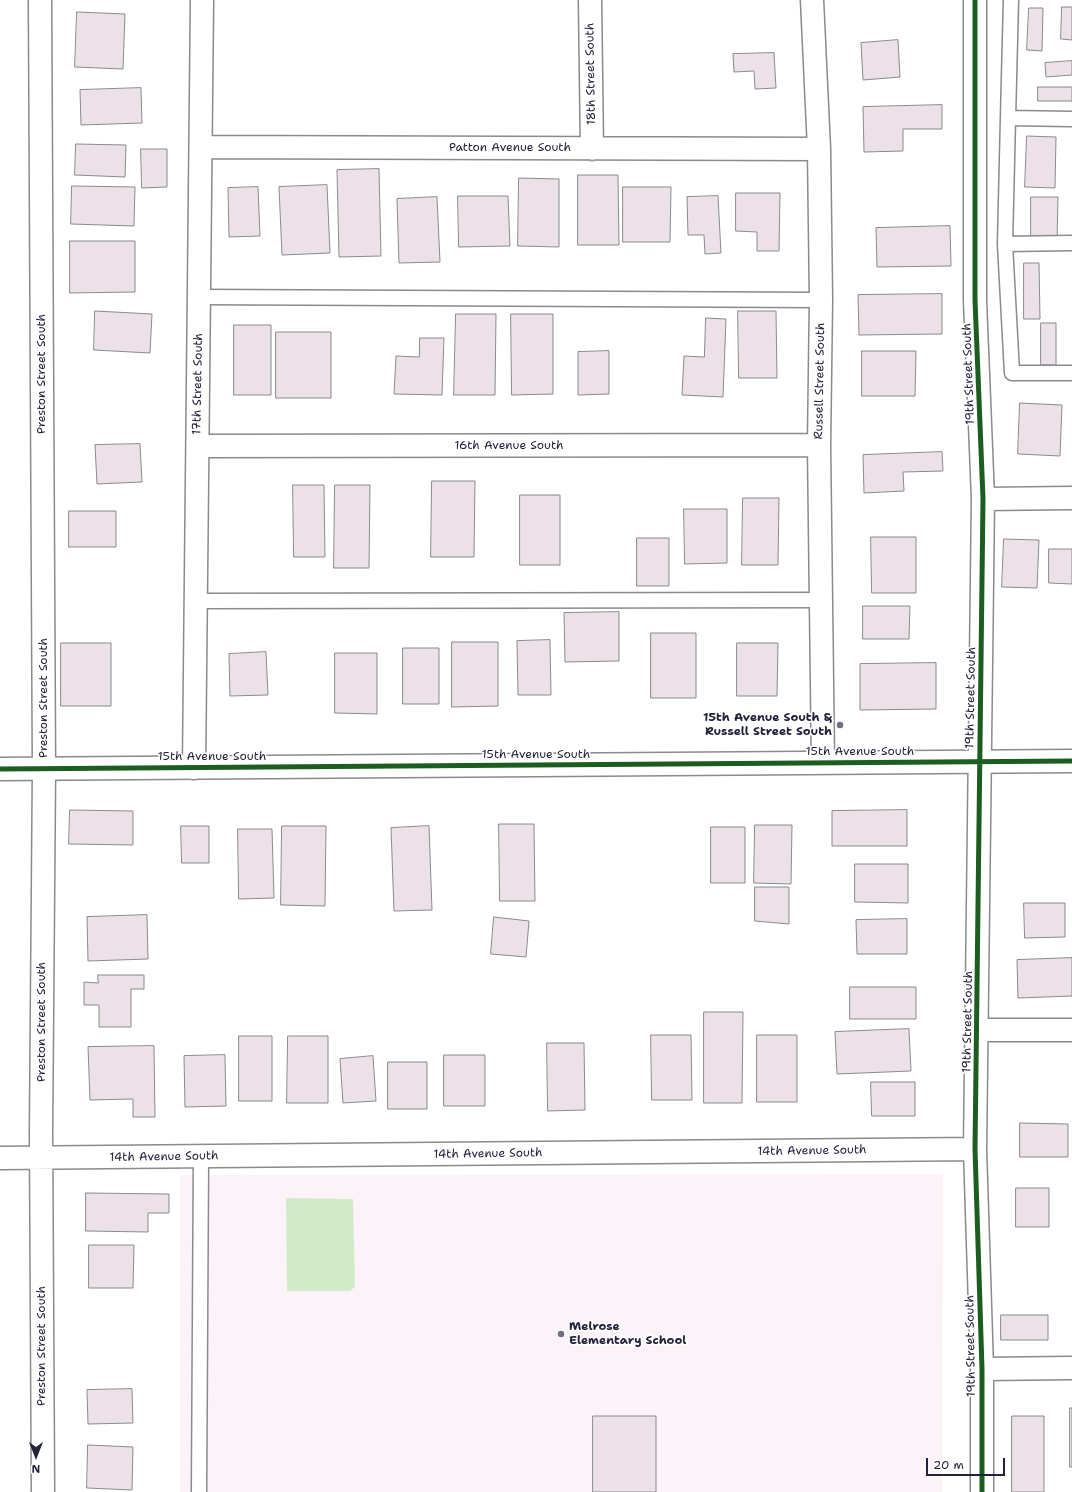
<!DOCTYPE html>
<style>
body{margin:0}
#map{position:relative;width:1072px;height:1492px;overflow:hidden;background:#fff;font-family:"Shantell Sans",sans-serif}
canvas{display:block}
.north{position:absolute;left:16px;top:1436px;width:40px;height:40px;-webkit-text-stroke:3px #fff;paint-order:stroke;rotate:180deg;font-size:11px;font-weight:700;line-height:16px;text-align:center;color:#22223b}
.north::after{content:'';display:block;margin:auto;width:14px;height:18px;background:#22223b;clip-path:polygon(50% 0,100% 100%,50% 72%,0 100%)}
.scale{position:absolute;left:926px;top:1458px;width:79px;height:18px;box-sizing:border-box;border:2px solid #22223b;border-top:0;padding-left:5px;font-size:12px;line-height:14px;white-space:nowrap;color:#22223b;-webkit-text-stroke:3px #fff;paint-order:stroke}
</style>
<div id="map">
<canvas width="1072" height="1492"></canvas>
<div class="north">N</div>
<div class="scale">20 m</div>
</div>
<script>
const ctx = document.querySelector('canvas').getContext('2d');
ctx.lineJoin = 'round';
function fill(path, color) {
  ctx.fillStyle = color;
  ctx.fill(path, 'evenodd');
}
function trace(path, color, width, dash) {
  ctx.strokeStyle = color;
  ctx.lineWidth = width;
  ctx.lineCap = dash ? 'butt' : 'round';
  ctx.setLineDash(dash || []);
  ctx.stroke(path);
}
function write(font, color, halo, rows, align = 'center') {
  ctx.font = font + ' "Shantell Sans",sans-serif';
  ctx.lineWidth = 3.5;
  ctx.setLineDash([]);
  ctx.textBaseline = 'middle';
  ctx.strokeStyle = halo;
  ctx.fillStyle = color;
  for (const [text, x, y, turn = 0] of rows) {
    ctx.save();
    ctx.translate(x, y);
    ctx.rotate((+turn || 0) * Math.PI / 180);
    ctx.textAlign = isNaN(turn) ? turn : align;
    if (halo) ctx.strokeText(text, 0, 0);
    ctx.fillText(text, 0, 0);
    ctx.restore();
  }
}
fill(new Path2D(`
 M 943,1174 L 942,1492 L 180,1492 L 180,1175 Z`), '#fcf3f8');
fill(new Path2D(`
 M 286,1198 L 353,1199 L 355,1287 L 350,1291 L 287,1291 Z`), '#d2ebc7');
const building = new Path2D(`
 M 1062,7 L 1072,7 L 1072,40 L 1061,39 Z
 M 1029,8 L 1043,8 L 1042,51 L 1027,50 Z
 M 77,12 L 125,14 L 123,69 L 75,67 Z
 M 898,40 L 900,77 L 863,80 L 861,43 Z
 M 774,53 L 776,88 L 755,89 L 754,71 L 734,72 L 733,54 Z
 M 1072,61 L 1072,75 L 1046,77 L 1045,63 Z
 M 1038,87 L 1072,87 L 1072,101 L 1038,101 Z
 M 141,88 L 142,123 L 81,125 L 80,90 Z
 M 942,105 L 942,129 L 903,129 L 903,151 L 864,152 L 863,107 Z
 M 1027,136 L 1056,137 L 1055,188 L 1025,187 Z
 M 76,144 L 126,145 L 125,177 L 75,175 Z
 M 141,149 L 167,149 L 167,187 L 142,188 Z
 M 379,169 L 381,256 L 339,257 L 337,170 Z
 M 578,175 L 618,175 L 619,245 L 578,245 Z
 M 519,178 L 559,179 L 559,247 L 518,246 Z
 M 327,185 L 330,253 L 282,255 L 279,187 Z
 M 72,186 L 135,187 L 134,226 L 71,224 Z
 M 258,187 L 260,236 L 229,237 L 228,188 Z
 M 623,187 L 671,187 L 670,242 L 623,242 Z
 M 736,193 L 780,193 L 779,251 L 757,251 L 757,232 L 736,231 Z
 M 458,196 L 508,196 L 510,246 L 459,247 Z
 M 718,196 L 721,253 L 705,254 L 704,235 L 688,235 L 687,197 Z
 M 437,197 L 440,262 L 399,263 L 397,199 Z
 M 1031,197 L 1058,197 L 1057,242 L 1031,242 Z
 M 950,226 L 951,266 L 877,267 L 876,228 Z
 M 70,241 L 135,241 L 135,292 L 70,293 Z
 M 1024,263 L 1039,263 L 1040,319 L 1024,319 Z
 M 942,294 L 942,334 L 859,335 L 858,295 Z
 M 95,311 L 152,314 L 150,353 L 94,350 Z
 M 738,311 L 776,311 L 777,378 L 739,378 Z
 M 456,314 L 496,314 L 495,395 L 454,395 Z
 M 511,314 L 553,314 L 553,394 L 512,395 Z
 M 706,318 L 726,319 L 723,397 L 682,395 L 684,356 L 704,357 Z
 M 1041,323 L 1056,323 L 1056,365 L 1041,365 Z
 M 234,325 L 271,325 L 271,395 L 234,395 Z
 M 276,332 L 331,332 L 331,398 L 276,398 Z
 M 420,338 L 444,338 L 442,395 L 394,394 L 396,356 L 419,357 Z
 M 609,351 L 609,394 L 578,395 L 578,352 Z
 M 862,351 L 916,351 L 915,396 L 862,396 Z
 M 1020,403 L 1062,405 L 1060,456 L 1018,454 Z
 M 140,444 L 142,482 L 97,484 L 95,445 Z
 M 942,452 L 943,471 L 903,472 L 904,491 L 864,493 L 863,455 Z
 M 432,481 L 475,481 L 474,557 L 431,557 Z
 M 293,485 L 324,485 L 325,557 L 294,557 Z
 M 335,485 L 370,485 L 369,568 L 334,568 Z
 M 520,495 L 560,495 L 560,565 L 520,565 Z
 M 743,498 L 779,498 L 778,565 L 742,565 Z
 M 684,509 L 727,509 L 727,563 L 685,564 Z
 M 69,511 L 116,511 L 116,547 L 69,547 Z
 M 871,537 L 916,537 L 916,593 L 872,593 Z
 M 637,538 L 669,538 L 669,586 L 637,586 Z
 M 1004,539 L 1039,540 L 1037,588 L 1002,587 Z
 M 1049,549 L 1072,549 L 1072,584 L 1049,583 Z
 M 863,606 L 910,606 L 909,639 L 863,639 Z
 M 619,612 L 619,661 L 565,662 L 564,613 Z
 M 651,633 L 696,633 L 696,698 L 651,698 Z
 M 550,640 L 551,695 L 518,695 L 517,641 Z
 M 452,642 L 498,642 L 498,706 L 452,707 Z
 M 61,643 L 111,643 L 111,706 L 61,706 Z
 M 737,643 L 778,643 L 777,696 L 737,696 Z
 M 403,648 L 439,648 L 439,704 L 403,704 Z
 M 266,652 L 268,695 L 230,696 L 229,654 Z
 M 335,653 L 377,653 L 377,714 L 335,713 Z
 M 936,663 L 936,709 L 860,710 L 860,664 Z
 M 70,810 L 133,811 L 133,845 L 69,844 Z
 M 907,810 L 907,846 L 832,846 L 832,811 Z
 M 499,824 L 534,824 L 535,901 L 500,901 Z
 M 755,825 L 792,825 L 791,884 L 754,883 Z
 M 181,826 L 209,826 L 209,863 L 182,863 Z
 M 282,826 L 326,826 L 325,906 L 281,905 Z
 M 429,826 L 432,910 L 394,911 L 391,828 Z
 M 711,827 L 745,827 L 745,883 L 711,883 Z
 M 238,829 L 272,829 L 274,898 L 239,899 Z
 M 855,864 L 908,864 L 908,903 L 855,902 Z
 M 755,887 L 789,887 L 789,924 L 755,921 Z
 M 1024,903 L 1065,903 L 1065,937 L 1025,938 Z
 M 147,915 L 148,959 L 88,961 L 87,917 Z
 M 494,917 L 529,921 L 526,957 L 491,954 Z
 M 907,919 L 907,954 L 857,954 L 856,920 Z
 M 1072,958 L 1072,996 L 1018,998 L 1017,960 Z
 M 98,975 L 144,975 L 144,989 L 131,989 L 131,1027 L 99,1027 L 99,1005 L 84,1005 L 84,982 L 98,983 Z
 M 850,987 L 916,987 L 916,1019 L 850,1019 Z
 M 704,1012 L 743,1012 L 742,1103 L 704,1103 Z
 M 909,1029 L 911,1071 L 837,1074 L 835,1032 Z
 M 651,1035 L 691,1035 L 692,1100 L 652,1100 Z
 M 757,1035 L 797,1035 L 797,1102 L 757,1102 Z
 M 239,1036 L 272,1036 L 272,1101 L 239,1101 Z
 M 288,1036 L 328,1036 L 328,1103 L 287,1103 Z
 M 547,1043 L 584,1043 L 585,1110 L 548,1111 Z
 M 154,1046 L 155,1117 L 133,1117 L 133,1099 L 90,1100 L 88,1047 Z
 M 225,1055 L 226,1106 L 185,1107 L 184,1056 Z
 M 444,1055 L 485,1055 L 485,1106 L 444,1106 Z
 M 373,1056 L 376,1101 L 343,1103 L 340,1059 Z
 M 388,1062 L 427,1062 L 427,1109 L 388,1109 Z
 M 871,1082 L 915,1082 L 915,1116 L 872,1116 Z
 M 1020,1123 L 1068,1124 L 1068,1157 L 1020,1157 Z
 M 1016,1188 L 1049,1188 L 1049,1227 L 1016,1227 Z
 M 86,1193 L 169,1194 L 169,1213 L 148,1213 L 148,1232 L 86,1231 Z
 M 89,1245 L 134,1245 L 133,1288 L 89,1288 Z
 M 1001,1315 L 1048,1315 L 1048,1340 L 1001,1340 Z
 M 132,1389 L 133,1423 L 88,1424 L 87,1390 Z
 M 1070,1408 L 1072,1408 L 1072,1467 L 1070,1467 Z
 M 593,1416 L 656,1416 L 656,1492 L 593,1492 Z
 M 1012,1416 L 1044,1416 L 1044,1492 L 1012,1492 Z
 M 88,1445 L 133,1447 L 132,1490 L 87,1488 Z`);
fill(building, '#ebe1e6');
trace(building, '#8a8a8f', 1);
const lane = new Path2D(`
 M 1008,118 L 1011,0
 M 1072,119 L 1008,118 L 1005,244 L 1012,373 L 1072,373
 M 1005,244 L 1072,243
 M 199,297 L 821,300
 M 196,601 L 821,600
 M 199,1492 L 201,1157`);
const street = new Path2D(`
 M 40,0 L 44,769 L 41,1132 L 43,1492
 M 590,0 L 592,149
 M 812,0 L 819,149 L 821,300 L 819,445 L 823,762
 M 975,0 L 975,300 L 983,499 L 975,1149 L 982,1369 L 982,1492
 M 201,147 L 819,149
 M 198,446 L 819,445
 M 983,499 L 1072,498
 M 194,768 L 202,0
 M 978,1030 L 1072,1030
 M 0,1158 L 975,1149
 M 982,1369 L 1072,1368`);
const secondary = new Path2D(`
 M 0,769 L 1072,761`);
trace(lane, '#8a8a8f', 17);
trace(street, '#8a8a8f', 25);
trace(secondary, '#8a8a8f', 25);
trace(lane, '#fff', 14);
trace(street, '#fff', 22);
trace(secondary, '#fff', 22);
trace(new Path2D(`
 M 975,0 L 975,300 L 983,499 L 975,1149 L 982,1369 L 982,1492
 M 0,769 L 1072,761`), '#1b5e20', 5);
for (const [x, y, r, color] of [
 [840,725,4,"#6f6f80"],
 [561,1334,4,"#6f6f80"]
]) {
  const dot = new Path2D();
  dot.arc(x, y, r, 0, 2 * Math.PI);
  ctx.fillStyle = color;
  ctx.fill(dot);
  trace(dot, '#fff', 1.5);
}
write('12px', '#22223b', '#fff', [
 ["18th Street South",591,74,-91],
 ["Patton Avenue South",510,148],
 ["Preston Street South",42,374,-90],
 ["19th Street South",969,374,-92],
 ["Russell Street South",820,381,-89],
 ["17th Street South",198,384,-89],
 ["16th Avenue South",509,446],
 ["Preston Street South",44,698,-90],
 ["19th Street South",971,698,-89],
 ["15th Avenue South",860,752],
 ["15th Avenue South",536,755],
 ["15th Avenue South",212,757],
 ["Preston Street South",42,1022,-90],
 ["19th Street South",968,1022,-89],
 ["14th Avenue South",812,1151,-1],
 ["14th Avenue South",488,1154,-1],
 ["14th Avenue South",164,1157,-1],
 ["Preston Street South",42,1346,-90],
 ["19th Street South",971,1346,-91]
]);
write('bold 12px', '#22223b', '#fff', [
 ["15th Avenue South &",832,718],
 ["Russell Street South",832,732],
 ["Melrose",569,1327,"left"],
 ["Elementary School",569,1341,"left"]
], 'right');
</script>
